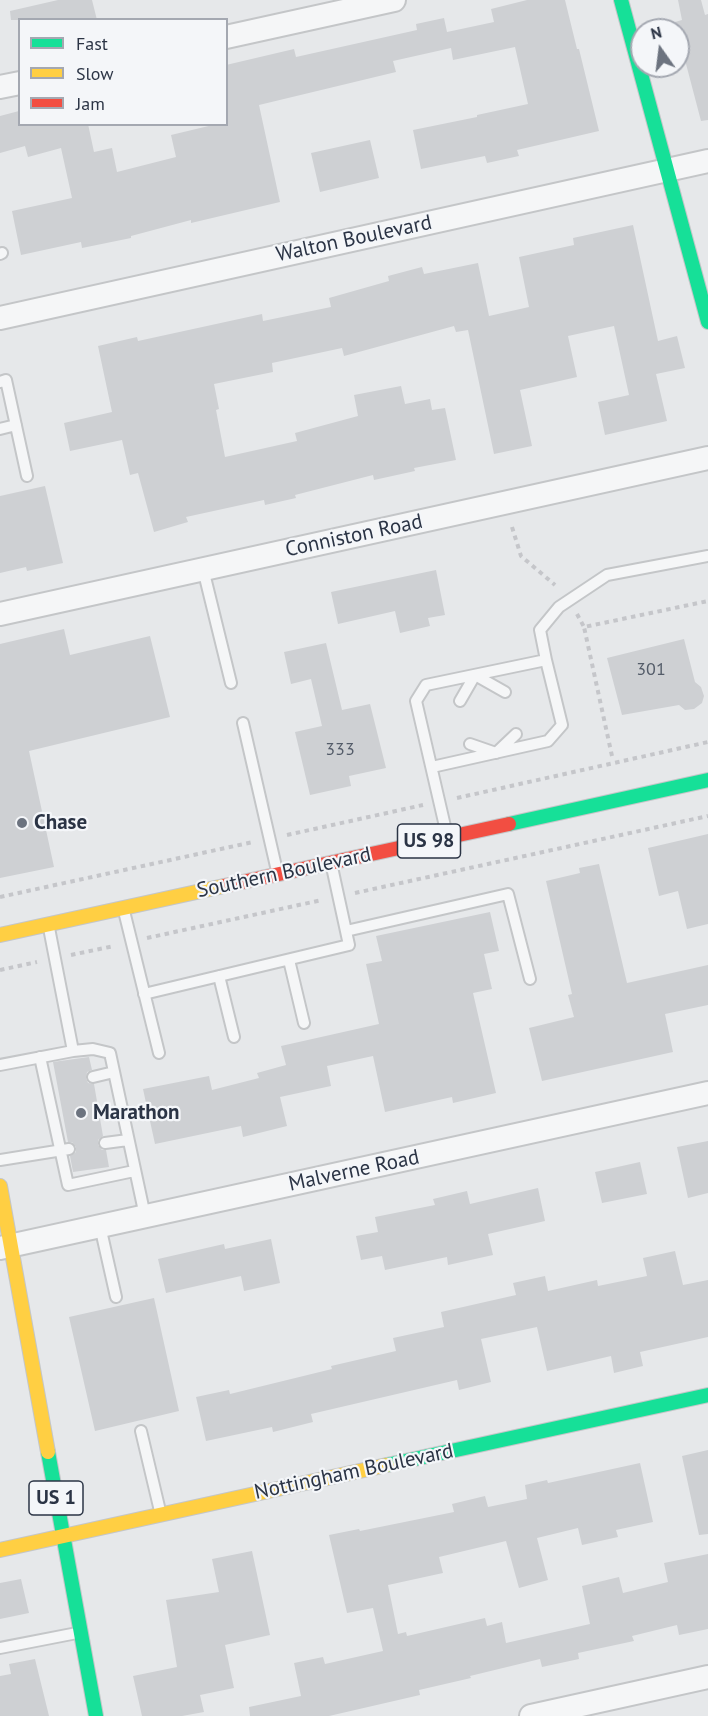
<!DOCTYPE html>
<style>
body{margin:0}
#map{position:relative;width:708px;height:1716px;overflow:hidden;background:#e6e8ea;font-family:"PT Sans",sans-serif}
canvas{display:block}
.legend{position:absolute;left:18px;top:18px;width:210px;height:108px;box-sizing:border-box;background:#f4f6f9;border:2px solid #a4a8b1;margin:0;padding:8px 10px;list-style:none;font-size:18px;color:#2b3445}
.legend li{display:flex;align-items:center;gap:12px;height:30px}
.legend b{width:30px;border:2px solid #a4a8b1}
.north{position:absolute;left:630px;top:18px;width:60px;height:60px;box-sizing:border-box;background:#f4f6f9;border:2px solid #a4a8b1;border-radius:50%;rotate:346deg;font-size:16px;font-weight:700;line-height:24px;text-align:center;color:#2b3445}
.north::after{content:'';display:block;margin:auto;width:21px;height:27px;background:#6c737f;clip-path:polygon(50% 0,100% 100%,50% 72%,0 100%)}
</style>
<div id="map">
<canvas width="708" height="1716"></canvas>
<ul class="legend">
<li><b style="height:8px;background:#16e098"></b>Fast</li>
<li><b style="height:8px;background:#ffcf43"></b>Slow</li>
<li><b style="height:8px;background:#f24e42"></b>Jam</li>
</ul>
<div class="north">N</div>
</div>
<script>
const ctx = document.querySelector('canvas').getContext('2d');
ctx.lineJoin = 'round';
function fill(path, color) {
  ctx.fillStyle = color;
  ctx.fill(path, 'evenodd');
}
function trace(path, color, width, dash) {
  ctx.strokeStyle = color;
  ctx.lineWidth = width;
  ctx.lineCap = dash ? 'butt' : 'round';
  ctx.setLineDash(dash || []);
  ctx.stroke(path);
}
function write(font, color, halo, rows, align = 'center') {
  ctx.font = font + ' "PT Sans",sans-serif';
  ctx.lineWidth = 4.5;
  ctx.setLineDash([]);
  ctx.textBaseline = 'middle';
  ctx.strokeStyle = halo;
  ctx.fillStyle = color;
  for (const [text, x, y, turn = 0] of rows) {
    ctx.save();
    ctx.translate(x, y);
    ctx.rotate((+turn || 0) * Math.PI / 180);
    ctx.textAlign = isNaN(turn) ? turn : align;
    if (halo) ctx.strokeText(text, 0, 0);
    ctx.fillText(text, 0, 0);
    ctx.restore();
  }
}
fill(new Path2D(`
 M 58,0 L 92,0 L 97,20 L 11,20 L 10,11 Z
 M 527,0 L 565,0 L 577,49 L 579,49 L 599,131 L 517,150 L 519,156 L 487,163 L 485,156 L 421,169 L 413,130 L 477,117 L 477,115 L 528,104 L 515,47 L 453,60 L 451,48 L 393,61 L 396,72 L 259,105 L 280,202 L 191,223 L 191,220 L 131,236 L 131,238 L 82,248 L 81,242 L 21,255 L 12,211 L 72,198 L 61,148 L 28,157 L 25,146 L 0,153 L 0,116 L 19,111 L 20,124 L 88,124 L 94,152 L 112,148 L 117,172 L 176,157 L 171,135 L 217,124 L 226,124 L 226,65 L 294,49 L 296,57 L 417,30 L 416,24 L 444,18 L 447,32 L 494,22 L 491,9 Z
 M 678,0 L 701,0 L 705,15 L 708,14 L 708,120 L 701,121 L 675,22 L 682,20 Z
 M 370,140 L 379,178 L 320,192 L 311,153 Z
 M 633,225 L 658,341 L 677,336 L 685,368 L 656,374 L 667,421 L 605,435 L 598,402 L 629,395 L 614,326 L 568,336 L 577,377 L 520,390 L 532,446 L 494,454 L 468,330 L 456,332 L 454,326 L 344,356 L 342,348 L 272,363 L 273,372 L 214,384 L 219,409 L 216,410 L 225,457 L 297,441 L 295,433 L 358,416 L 354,395 L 401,386 L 405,404 L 430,399 L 432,410 L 445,408 L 456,460 L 414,468 L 415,471 L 374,480 L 373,475 L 295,495 L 296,498 L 265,505 L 264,500 L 186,517 L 188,522 L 154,532 L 138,473 L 130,475 L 122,440 L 70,451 L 64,423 L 112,412 L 98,346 L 137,337 L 138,341 L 262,314 L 263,321 L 331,307 L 329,298 L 389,281 L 388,276 L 422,267 L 424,274 L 478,263 L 489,316 L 529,307 L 519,257 L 574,245 L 573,238 Z
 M 45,486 L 63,563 L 27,571 L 26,567 L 0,573 L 0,496 Z
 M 436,570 L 445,615 L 428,618 L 430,626 L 400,633 L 395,611 L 338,624 L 331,592 Z
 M 64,629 L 70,655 L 150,636 L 170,717 L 29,751 L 54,867 L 0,878 L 0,644 Z
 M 684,639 L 695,682 L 701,687 L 704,696 L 702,703 L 694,709 L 685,710 L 679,705 L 622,715 L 607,658 Z
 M 326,643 L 342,710 L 370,704 L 386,768 L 349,776 L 351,786 L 310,795 L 295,732 L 322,726 L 311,679 L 291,684 L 284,652 Z
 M 708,834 L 708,924 L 687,929 L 678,891 L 659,896 L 648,848 Z
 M 599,864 L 627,983 L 708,965 L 708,1005 L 665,1014 L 673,1052 L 542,1081 L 529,1028 L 574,1017 L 568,995 L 572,994 L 546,881 L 580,873 L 579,868 Z
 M 490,912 L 499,951 L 484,954 L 492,989 L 473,993 L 496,1093 L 453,1103 L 452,1097 L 385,1112 L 373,1056 L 327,1066 L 331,1086 L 280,1097 L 287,1126 L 243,1137 L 241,1126 L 155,1144 L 143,1089 L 209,1076 L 212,1090 L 259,1078 L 257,1073 L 286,1065 L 281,1046 L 379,1024 L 366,964 L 382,961 L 376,936 Z
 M 89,1057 L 92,1070 L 87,1072 L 86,1078 L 88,1083 L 94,1084 L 103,1136 L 98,1140 L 98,1145 L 102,1150 L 106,1150 L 109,1167 L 73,1172 L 70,1156 L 76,1152 L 76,1147 L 72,1142 L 68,1142 L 53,1062 Z
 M 708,1141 L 708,1193 L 688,1198 L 677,1147 Z
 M 640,1162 L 647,1194 L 602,1203 L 595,1172 Z
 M 538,1188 L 545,1221 L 488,1234 L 493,1255 L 448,1265 L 447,1257 L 385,1270 L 382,1256 L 361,1260 L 356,1236 L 378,1232 L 375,1217 L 435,1205 L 433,1199 L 467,1191 L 470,1204 Z
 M 271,1239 L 280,1283 L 244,1291 L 241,1276 L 166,1293 L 158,1259 L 224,1244 L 225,1249 Z
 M 675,1251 L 683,1285 L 708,1280 L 708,1337 L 640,1352 L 643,1366 L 614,1373 L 611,1356 L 547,1371 L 537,1327 L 481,1339 L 491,1382 L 459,1390 L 457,1380 L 311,1414 L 313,1422 L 273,1432 L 272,1427 L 206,1441 L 196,1397 L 229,1390 L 230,1394 L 332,1369 L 331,1366 L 396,1351 L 393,1338 L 444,1327 L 441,1312 L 516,1295 L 513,1283 L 545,1276 L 548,1291 L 597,1280 L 598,1286 L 647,1276 L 643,1258 Z
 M 154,1298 L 179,1411 L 95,1431 L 69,1317 Z
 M 708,1450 L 708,1534 L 699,1535 L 682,1456 Z
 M 640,1463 L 653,1522 L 616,1530 L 618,1537 L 582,1545 L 578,1528 L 537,1538 L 548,1580 L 519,1588 L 506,1541 L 439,1557 L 443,1573 L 388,1585 L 398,1634 L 406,1632 L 407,1636 L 485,1618 L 487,1626 L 502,1622 L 506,1643 L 590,1624 L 582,1586 L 619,1577 L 623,1593 L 668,1582 L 664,1563 L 708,1554 L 708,1629 L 679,1635 L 677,1625 L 632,1636 L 634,1641 L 578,1653 L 579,1659 L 542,1667 L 540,1659 L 470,1676 L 471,1678 L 419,1690 L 420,1695 L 329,1716 L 250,1716 L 249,1707 L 301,1696 L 294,1663 L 323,1657 L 325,1664 L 383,1651 L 373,1608 L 347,1613 L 329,1535 L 359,1529 L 360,1531 L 454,1512 L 452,1504 L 485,1496 L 488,1507 L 527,1499 L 525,1485 L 547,1480 L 548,1483 Z
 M 252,1551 L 270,1635 L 225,1645 L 234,1688 L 200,1695 L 204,1712 L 182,1716 L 142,1716 L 133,1676 L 177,1667 L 166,1600 L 219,1592 L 212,1559 Z
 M 21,1579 L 29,1613 L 0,1619 L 0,1583 Z
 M 35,1659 L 49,1716 L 0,1716 L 0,1676 L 11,1674 L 9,1664 Z`), '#ced0d3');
const lane = new Path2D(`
 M 0,254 L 2,253
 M 0,382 L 6,380 L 27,476
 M 0,429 L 16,425
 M 203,569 L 231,683
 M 460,701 L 475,675 L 505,692
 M 243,723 L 277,871
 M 470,744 L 496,753 L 516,734
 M 432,767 L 548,741 L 562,725 L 546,660
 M 447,835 L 416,701 L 426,685 L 546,660 L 540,630 L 559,607 L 607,575 L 708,556
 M 124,911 L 159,1053
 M 49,928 L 73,1051 L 93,1049 L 110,1053 L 145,1216
 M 346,931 L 508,894 L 530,979
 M 289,960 L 304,1023
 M 219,976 L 234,1037
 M 144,994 L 349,945 L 332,867
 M 40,1057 L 68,1185 L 134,1171
 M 0,1065 L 73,1051
 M 93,1077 L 114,1072
 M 105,1143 L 128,1140
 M 0,1160 L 69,1149
 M 100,1226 L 116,1297
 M 141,1431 L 160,1511
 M 0,1648 L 77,1633`);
const street = new Path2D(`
 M 226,37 L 394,0
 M 0,87 L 20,83
 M 0,318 L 708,161
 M 0,614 L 708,458
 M 0,1248 L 708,1093
 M 531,1716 L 708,1677`);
const fast = new Path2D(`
 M 621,0 L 708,322
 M 509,824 L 708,780
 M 48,1452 L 96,1716
 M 387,1465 L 708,1395`);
const slow = new Path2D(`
 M 0,935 L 224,886
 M 0,1186 L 48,1452
 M 0,1550 L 387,1465`);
const jam = new Path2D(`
 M 224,886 L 509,824`);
trace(lane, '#c4c6c8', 14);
trace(street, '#c4c6c8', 26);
trace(fast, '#c4c6c8', 16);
trace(slow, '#c4c6c8', 16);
trace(jam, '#c4c6c8', 16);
trace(new Path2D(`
 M 512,527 L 521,556 L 555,585
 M 577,614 L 584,627
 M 612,756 L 584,627 L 708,601 L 708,603
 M 457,798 L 708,742
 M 287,835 L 423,805
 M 355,893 L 708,816
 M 0,897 L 253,842
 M 147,938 L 322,900
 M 71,955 L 114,946
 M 0,970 L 37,962`), '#c5c6ca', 4, [4.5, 4.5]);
trace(lane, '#f5f6f7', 10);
trace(street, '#f5f6f7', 22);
trace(fast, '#16e098', 14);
trace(slow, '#ffcf43', 14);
trace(jam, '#f24e42', 14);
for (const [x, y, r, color] of [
 [22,823,6,"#6c737f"],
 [81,1113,6,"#6c737f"]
]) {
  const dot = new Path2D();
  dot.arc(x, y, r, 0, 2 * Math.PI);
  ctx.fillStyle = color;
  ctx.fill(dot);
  trace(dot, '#f4f6f9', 2);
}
write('18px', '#545c69', null, [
 ["301",651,670],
 ["333",340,750]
]);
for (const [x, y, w] of [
 [429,841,63],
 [56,1498,54]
]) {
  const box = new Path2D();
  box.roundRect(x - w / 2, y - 17, w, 34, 4.5);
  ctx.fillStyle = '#f4f6f9';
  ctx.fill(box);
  trace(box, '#2b3445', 1.5);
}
write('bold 20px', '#2b3445', null, [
 ["US 98",429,841],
 ["US 1",56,1498]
]);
write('21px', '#2b3445', '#f4f6f9', [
 ["Walton Boulevard",354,239,-12],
 ["Conniston Road",354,536,-12],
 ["Southern Boulevard",284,873,-12],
 ["Malverne Road",354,1171,-12],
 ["Nottingham Boulevard",354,1472,-12]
]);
write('bold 21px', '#2b3445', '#f4f6f9', [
 ["Chase",34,823],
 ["Marathon",93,1113]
], 'left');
</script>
